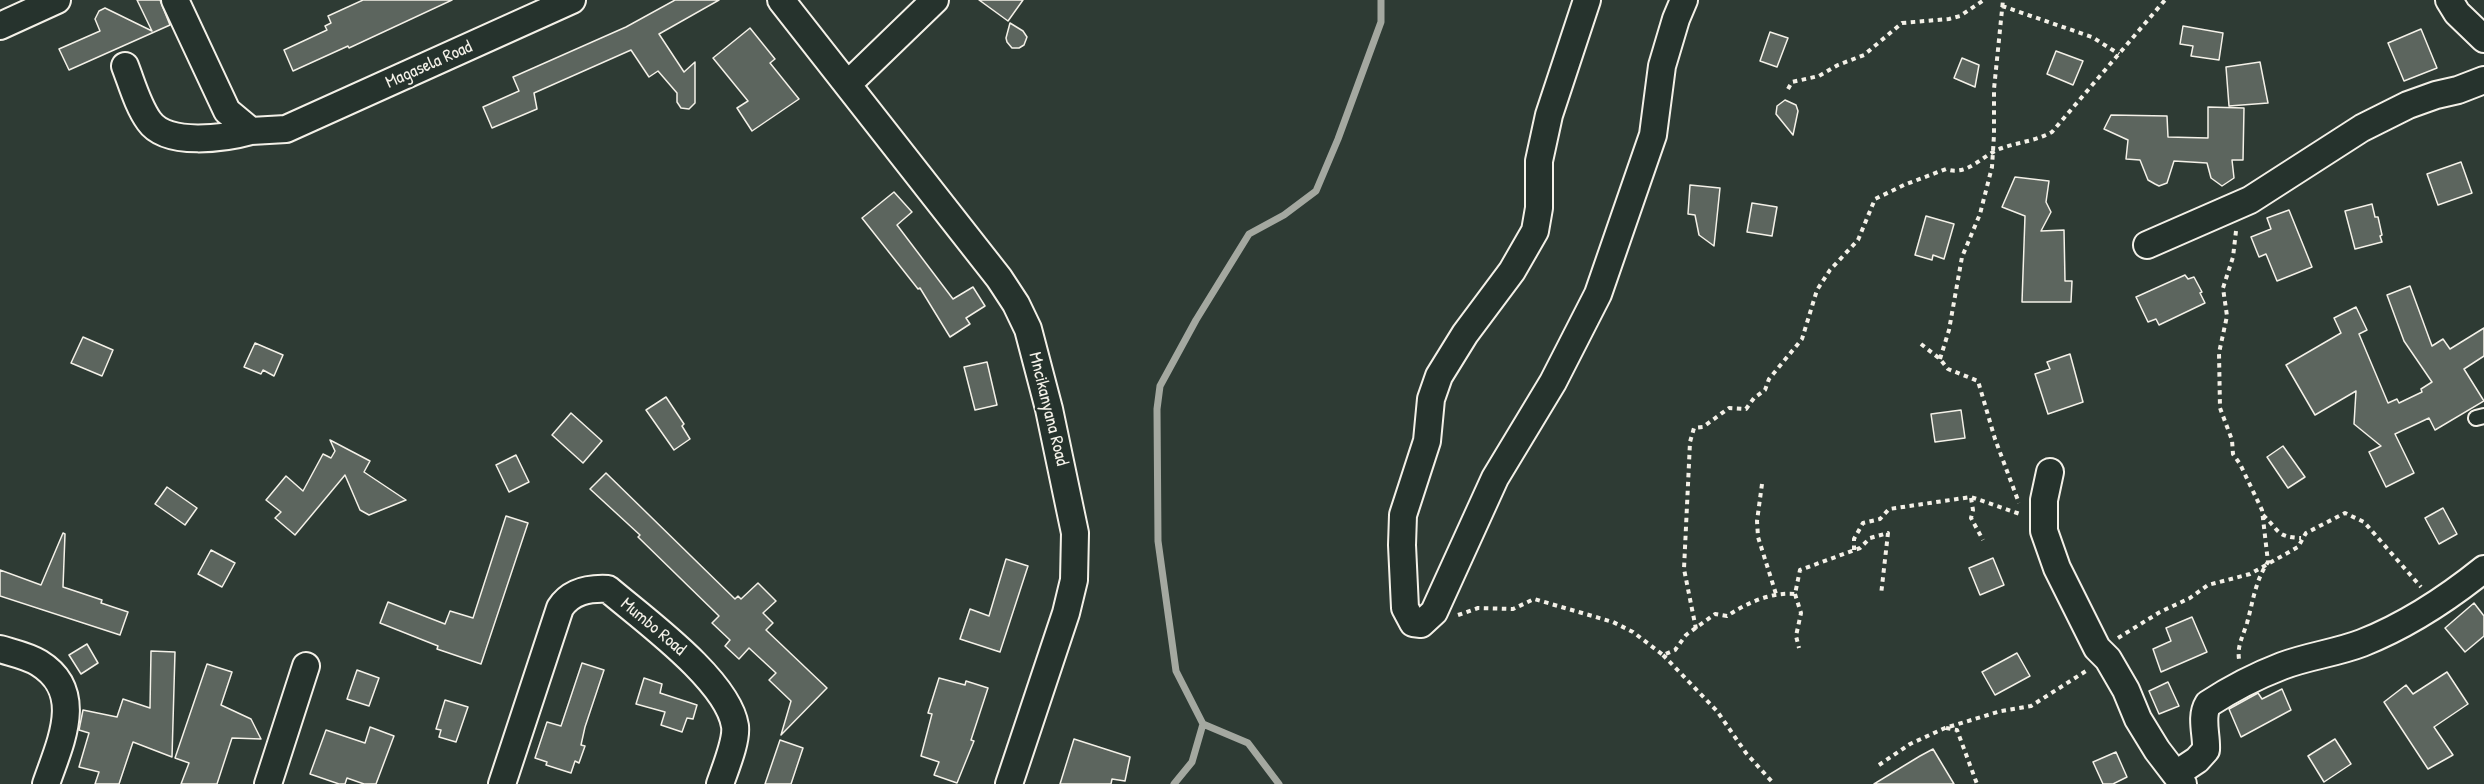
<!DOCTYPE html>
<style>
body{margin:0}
canvas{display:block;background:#2e3b34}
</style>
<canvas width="2484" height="784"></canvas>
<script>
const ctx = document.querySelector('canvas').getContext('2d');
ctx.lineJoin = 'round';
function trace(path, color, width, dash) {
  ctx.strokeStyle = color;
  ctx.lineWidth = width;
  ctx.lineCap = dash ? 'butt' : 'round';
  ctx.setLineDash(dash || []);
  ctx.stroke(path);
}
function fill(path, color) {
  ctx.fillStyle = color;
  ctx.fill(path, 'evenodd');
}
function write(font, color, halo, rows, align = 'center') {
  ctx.font = font + ' "Patrick Hand",sans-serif';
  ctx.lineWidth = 5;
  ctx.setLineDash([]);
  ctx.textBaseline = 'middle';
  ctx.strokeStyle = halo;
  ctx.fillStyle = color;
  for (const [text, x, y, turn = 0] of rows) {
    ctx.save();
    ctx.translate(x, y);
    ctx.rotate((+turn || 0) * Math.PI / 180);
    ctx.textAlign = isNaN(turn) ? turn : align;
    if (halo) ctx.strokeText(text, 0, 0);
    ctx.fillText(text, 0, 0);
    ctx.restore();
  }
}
trace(new Path2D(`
 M 1203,724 L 1248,743 L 1279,784
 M 1174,784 L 1192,762 L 1203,724 L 1176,671 L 1158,541 L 1157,409 L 1160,386 L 1196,320 L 1249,234 L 1284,215 L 1316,191 L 1338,139 L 1381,22 L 1381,0`), '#a4a8a0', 7);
const building = new Path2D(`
 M 137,0 L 160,0 L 170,25 L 69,70 L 59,49 L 100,31 L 95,19 L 99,11 L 105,8 L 152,31 Z
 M 363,0 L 452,0 L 349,48 L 348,46 L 293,71 L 284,50 L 327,30 L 325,26 L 331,23 L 328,16 Z
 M 675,0 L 719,0 L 659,34 L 684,72 L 695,62 L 695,103 L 689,109 L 681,108 L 677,102 L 677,93 L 658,71 L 649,77 L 631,50 L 534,93 L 537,109 L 492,128 L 483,107 L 519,91 L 513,77 L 626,27 Z
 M 979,0 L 1023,0 L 1008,21 Z
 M 1010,23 L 1023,31 L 1027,37 L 1024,45 L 1019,48 L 1012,48 L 1007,42 L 1006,38 Z
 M 2183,26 L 2223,33 L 2219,60 L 2191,56 L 2193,46 L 2180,44 Z
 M 750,28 L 775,59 L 770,63 L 799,99 L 752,131 L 737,108 L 748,101 L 713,58 Z
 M 2421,29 L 2437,68 L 2404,81 L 2388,43 Z
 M 1770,32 L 1788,38 L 1777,67 L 1760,61 Z
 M 2056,51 L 2083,61 L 2073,85 L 2047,74 Z
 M 1962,58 L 1979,65 L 1975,87 L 1954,78 Z
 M 2260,62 L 2268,103 L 2229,106 L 2226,67 Z
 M 1785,100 L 1796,105 L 1798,111 L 1793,135 L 1776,114 L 1777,106 Z
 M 2208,107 L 2244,108 L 2243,160 L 2232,160 L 2234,178 L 2222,186 L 2211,178 L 2207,163 L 2174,161 L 2167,183 L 2159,186 L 2155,184 L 2148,180 L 2140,160 L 2126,159 L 2128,140 L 2104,129 L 2111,115 L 2167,116 L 2168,137 L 2208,138 Z
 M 2461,162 L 2472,193 L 2438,205 L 2427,174 Z
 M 2015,177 L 2049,181 L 2046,202 L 2051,212 L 2041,231 L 2064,230 L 2065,281 L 2072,281 L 2071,302 L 2022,302 L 2025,216 L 2002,207 Z
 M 1690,185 L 1720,188 L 1714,246 L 1699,235 L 1695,215 L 1688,214 Z
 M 894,192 L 912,212 L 897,225 L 953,299 L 973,287 L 985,306 L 966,318 L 970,324 L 950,337 L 920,288 L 918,289 L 862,218 Z
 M 1752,203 L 1777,207 L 1772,236 L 1747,232 Z
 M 2372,204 L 2375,217 L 2378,217 L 2382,235 L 2380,236 L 2382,242 L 2355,249 L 2345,211 Z
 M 2289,210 L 2312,267 L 2277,281 L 2266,254 L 2259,257 L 2251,237 L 2271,229 L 2267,218 Z
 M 1926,216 L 1954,224 L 1944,259 L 1933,255 L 1932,260 L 1915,255 Z
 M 2185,275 L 2188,279 L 2194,277 L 2202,292 L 2200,293 L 2205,303 L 2159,325 L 2156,319 L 2148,322 L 2136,297 Z
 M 2410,286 L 2432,346 L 2443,339 L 2450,349 L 2484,328 L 2484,356 L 2464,369 L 2484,401 L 2435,430 L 2429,418 L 2395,434 L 2414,473 L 2386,487 L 2369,452 L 2381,446 L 2354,424 L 2356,391 L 2315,415 L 2286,365 L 2341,333 L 2334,318 L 2356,307 L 2367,330 L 2359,334 L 2388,403 L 2397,399 L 2399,403 L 2422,392 L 2421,389 L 2432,382 L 2404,341 L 2387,295 Z
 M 83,337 L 113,350 L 102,376 L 71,363 Z
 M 255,343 L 283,355 L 274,376 L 263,370 L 261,374 L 244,367 Z
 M 2070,354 L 2083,402 L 2048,414 L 2035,374 L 2050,369 L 2047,362 Z
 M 987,362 L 997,405 L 975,410 L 964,367 Z
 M 666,397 L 684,424 L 682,426 L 690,439 L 674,450 L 646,410 Z
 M 1961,410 L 1965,438 L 1935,442 L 1931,414 Z
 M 571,413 L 602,441 L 583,463 L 552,435 Z
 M 330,440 L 370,461 L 364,472 L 406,500 L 369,515 L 360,510 L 345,475 L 295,535 L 275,518 L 281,512 L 266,500 L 286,476 L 303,491 L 323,454 L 331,458 L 335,451 Z
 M 2283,446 L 2305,477 L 2288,488 L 2267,457 Z
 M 516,455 L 529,482 L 509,492 L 496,465 Z
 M 606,473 L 735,599 L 738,596 L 741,599 L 758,583 L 776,601 L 763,613 L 773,623 L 766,630 L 827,688 L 781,735 L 791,701 L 769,680 L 776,673 L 749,648 L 739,659 L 725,646 L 730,640 L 712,623 L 719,616 L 638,537 L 640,535 L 590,489 Z
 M 167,487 L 197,508 L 185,525 L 155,504 Z
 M 2443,508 L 2457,534 L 2439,544 L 2425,518 Z
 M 506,516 L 528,523 L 481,664 L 437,649 L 438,646 L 380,623 L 388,602 L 445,624 L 450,611 L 473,618 Z
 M 63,533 L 65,534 L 63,587 L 102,600 L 101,603 L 128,612 L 120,635 L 0,596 L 0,570 L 41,585 Z
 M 211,550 L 235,563 L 222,587 L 198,574 Z
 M 1993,558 L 2004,585 L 1980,595 L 1969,568 Z
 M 1006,559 L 1028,566 L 1000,652 L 960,639 L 970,609 L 989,616 Z
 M 2474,603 L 2484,616 L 2484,636 L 2465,652 L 2445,628 Z
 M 2192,617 L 2207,652 L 2161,672 L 2153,649 L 2171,641 L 2166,628 Z
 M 87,644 L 98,663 L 81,674 L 69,655 Z
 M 151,651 L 175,652 L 172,757 L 133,742 L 119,784 L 95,784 L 99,772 L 79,767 L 89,733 L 79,730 L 83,710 L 117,717 L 123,699 L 150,708 Z
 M 2017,653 L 2030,676 L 1995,695 L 1982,672 Z
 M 582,663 L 604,670 L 585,727 L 581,745 L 585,746 L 579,763 L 575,761 L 571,773 L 546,765 L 547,762 L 535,758 L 547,722 L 561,726 Z
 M 207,664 L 232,672 L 221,705 L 251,719 L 261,739 L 232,738 L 217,784 L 181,784 L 189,763 L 175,758 Z
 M 357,670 L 379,678 L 369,706 L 347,699 Z
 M 2447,672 L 2468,704 L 2434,727 L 2453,755 L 2428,769 L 2384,702 L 2406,685 L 2413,694 Z
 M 644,678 L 662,684 L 660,693 L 697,705 L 693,719 L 687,718 L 682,732 L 661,725 L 665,712 L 636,704 Z
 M 939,678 L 965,685 L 966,681 L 988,688 L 971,740 L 974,741 L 957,783 L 934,775 L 939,762 L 921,756 L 932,714 L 928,713 Z
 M 2168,682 L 2179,706 L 2159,714 L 2149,691 Z
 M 2282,689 L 2291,710 L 2241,737 L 2229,709 L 2258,693 L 2262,699 Z
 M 445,700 L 468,707 L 456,742 L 439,737 L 441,730 L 436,729 Z
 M 370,727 L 394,736 L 376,784 L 364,784 L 347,778 L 345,784 L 339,784 L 310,774 L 326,730 L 365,743 Z
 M 1074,739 L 1130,757 L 1125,781 L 1112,779 L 1111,784 L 1060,784 Z
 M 2335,739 L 2351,764 L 2324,782 L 2308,756 Z
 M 780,740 L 803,748 L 791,784 L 765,784 Z
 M 1933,749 L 1954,784 L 1874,784 L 1920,756 Z
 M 2116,752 L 2127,777 L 2113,784 L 2103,784 L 2093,762 Z`);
fill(building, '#5c655e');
trace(building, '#f4f1e8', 1.5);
const lane = new Path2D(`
 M 2476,418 L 2484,416`);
const street = new Path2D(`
 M 175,0 L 227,111 L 251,131 L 286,129 L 572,0
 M 781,0 L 999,278 L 1016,304 L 1028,329 L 1049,409 L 1075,533 L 1074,580 L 1066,613 L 1009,784
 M 1587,0 L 1549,115 L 1539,161 L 1539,208 L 1535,231 L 1512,271 L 1465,334 L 1439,376 L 1431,399 L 1427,441 L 1403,515 L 1402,545 L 1405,608 L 1413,623 L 1421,624 L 1434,612 L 1495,478 L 1553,382 L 1598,294 L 1653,135 L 1662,66 L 1676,19 L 1684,0
 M 2449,0 L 2457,13 L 2484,39
 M 0,26 L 57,0
 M 125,66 C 132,84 138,106 149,121 C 167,147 226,138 251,131
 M 848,84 L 935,0
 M 2147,245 L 2250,200 L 2362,128 L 2408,105 L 2436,95 L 2458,90 L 2484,80
 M 2050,472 L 2044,500 L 2044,531 L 2057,568 L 2097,648 L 2108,659 L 2126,690 L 2138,719 L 2157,750 L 2183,784
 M 0,649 C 13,653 28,656 39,663 C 86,692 60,743 46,784
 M 2176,774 L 2197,760 L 2206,750 C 2207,735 2200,717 2208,704 C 2231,689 2256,676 2282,666 C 2308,656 2336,653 2362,643 C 2405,626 2448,598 2484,569
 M 268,784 L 306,666
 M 502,784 L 560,608 C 571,591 589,588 608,589 C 643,619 728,680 735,726 C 737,741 725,769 720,784`);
trace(lane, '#f4f1e8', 18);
trace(street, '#f4f1e8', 30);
trace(new Path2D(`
 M 2002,6 L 2092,37 L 2119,54
 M 1788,89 L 1792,82 L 1819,76 L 1838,65 L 1864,55 L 1902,23 L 1949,19 L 1960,16 L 1984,0
 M 2236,231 L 2233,257 L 2223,288 L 2227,316 L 2219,353 L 2220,408 L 2232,440 L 2233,454 L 2240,464 L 2262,510 L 2268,562 C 2255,581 2253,602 2247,623 C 2243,636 2237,646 2239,659
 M 1921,344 L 1940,359 L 1948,369 L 1978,381 L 1995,439 L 2019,503
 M 1940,359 L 1949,330 L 1962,257 L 1980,214 L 1992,167 L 1994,135 L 1994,89 L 2003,0
 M 1762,484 L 1757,521 L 1758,537 L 1776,594
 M 1971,498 L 1973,510 L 1971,518 L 1983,540
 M 2263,515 C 2280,531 2276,537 2301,538
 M 1854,550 L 1854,539 L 1863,523 L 1880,519 L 1889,509 L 1971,497 L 2020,514
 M 1795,594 L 1801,613 L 1796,636 L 1799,648
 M 1458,615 L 1478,608 L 1513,609 L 1534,599 L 1613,622 L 1633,632 L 1663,655 L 1675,650 L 1686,635 L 1715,614 L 1727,616 C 1747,603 1770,592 1795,594 L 1800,570 L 1860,548 L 1870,538 L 1888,533 L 1881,595
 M 1696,629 L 1684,569 L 1690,442 L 1694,428 L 1703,427 L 1729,408 L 1746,409 L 1754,398 L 1765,390 L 1769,379 L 1802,339 L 1817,290 L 1830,270 L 1858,240 L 1875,199 L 1904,185 L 1946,169 C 1968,177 1983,154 2002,148 C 2019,142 2036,141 2052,132 L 2165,0
 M 2118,638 L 2160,612 L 2190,598 L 2208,585 L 2250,574 L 2298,547 L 2306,533 L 2345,513 L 2364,522 L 2421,587
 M 1663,655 L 1717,711 L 1746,753 L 1774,784
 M 1946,728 L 1957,730 L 1977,784
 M 1879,765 L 1910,744 L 1945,728 L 2001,711 L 2031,706 L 2086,671`), '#f4f1e8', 4, [4.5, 4.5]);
trace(lane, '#26332d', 14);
trace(street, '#26332d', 26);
write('18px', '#f4f1e8', '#26332d', [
 ["Magasela Road",429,65,-24],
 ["Mncikanyana Road",1048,409,76],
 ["Mumbo Road",653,627,40]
]);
</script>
